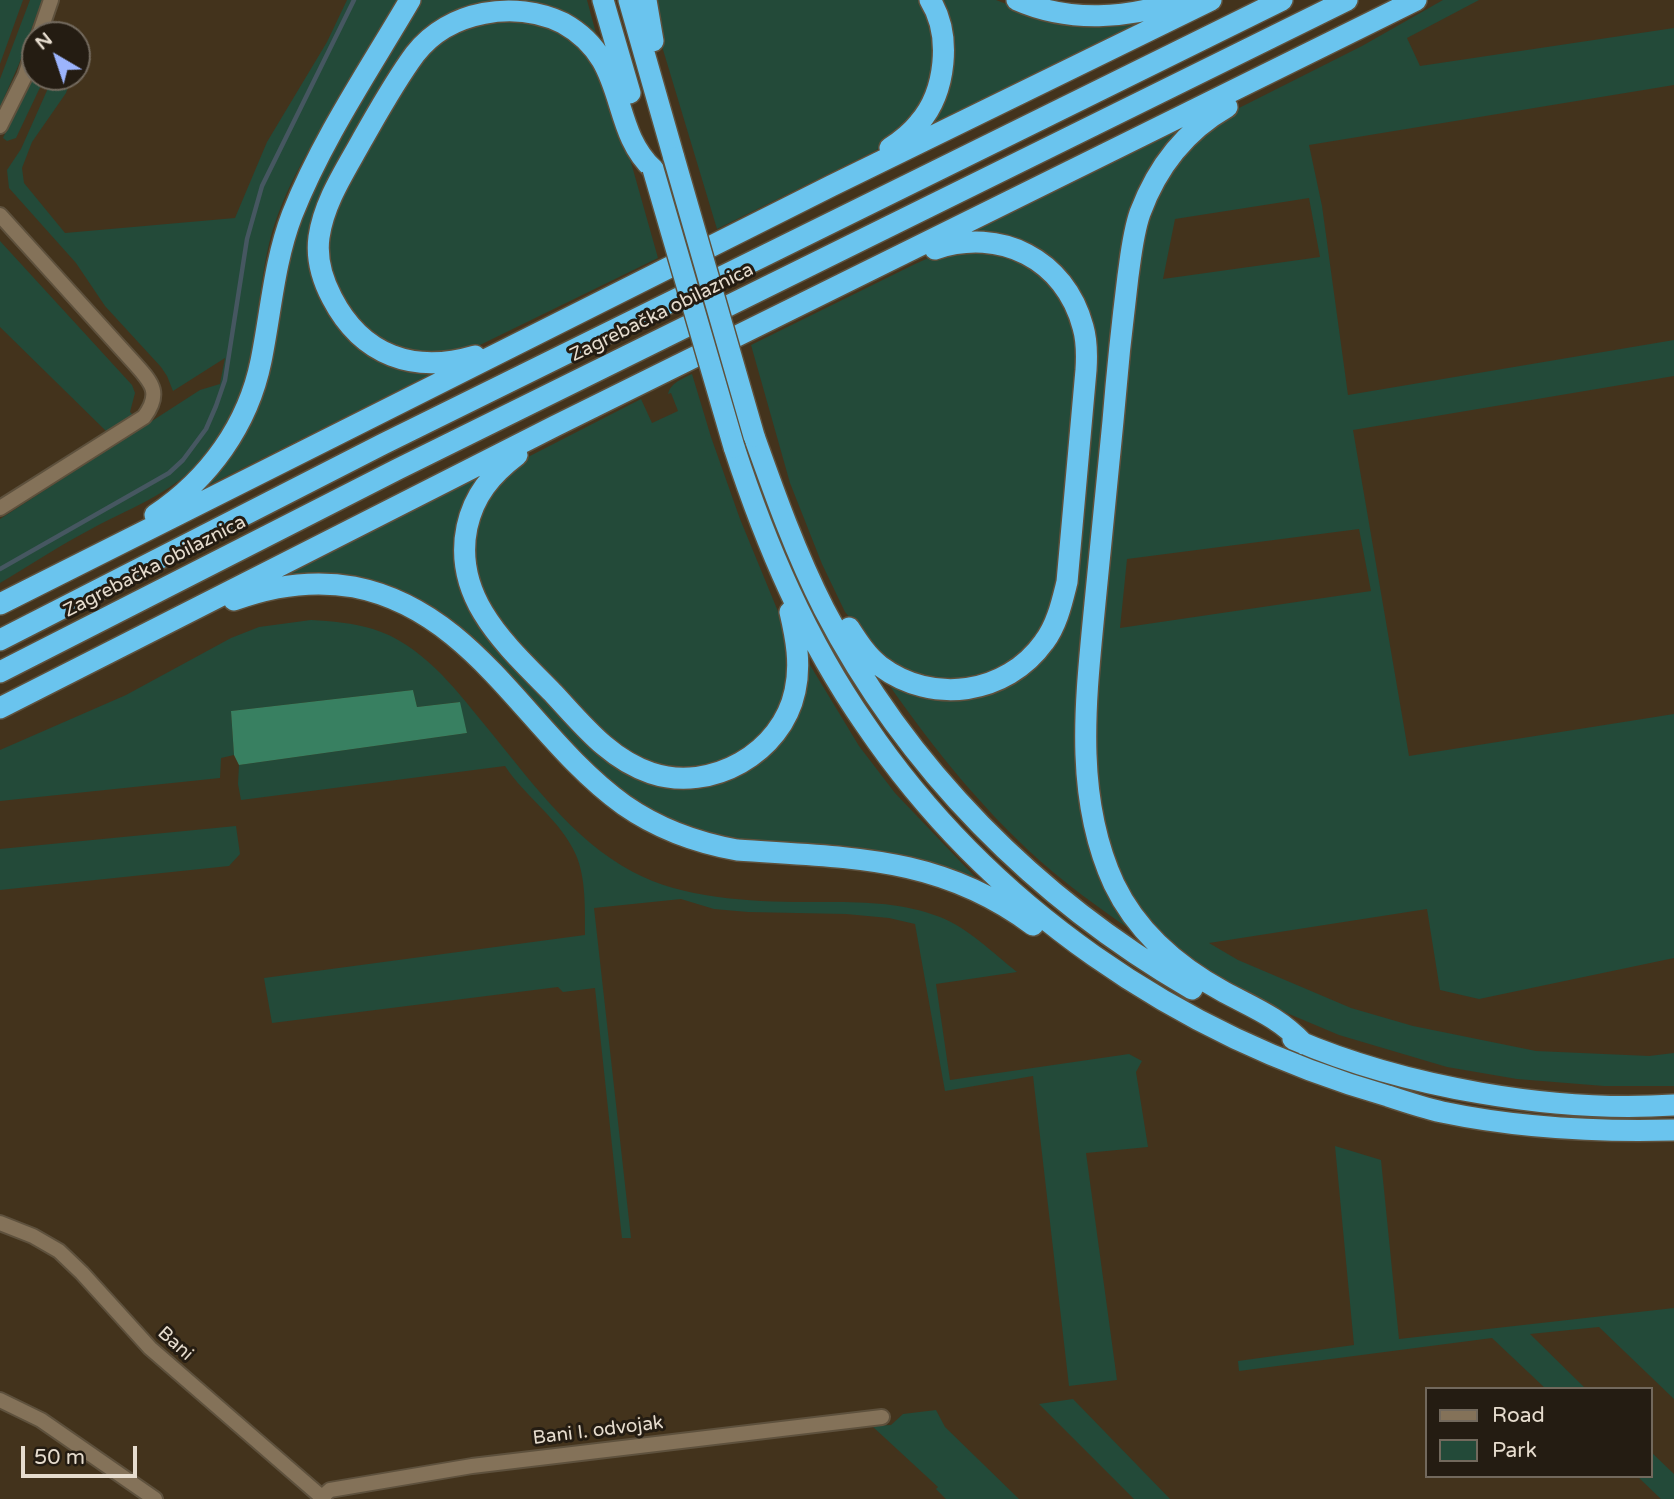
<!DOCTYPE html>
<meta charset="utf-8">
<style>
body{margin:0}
#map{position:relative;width:1674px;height:1499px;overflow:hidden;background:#43331c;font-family:"Varela Round",sans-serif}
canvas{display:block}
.legend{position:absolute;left:1425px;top:1387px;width:228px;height:91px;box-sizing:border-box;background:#241c12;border:2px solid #72695d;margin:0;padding:9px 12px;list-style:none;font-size:21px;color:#e6dcce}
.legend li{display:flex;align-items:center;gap:14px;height:35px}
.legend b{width:35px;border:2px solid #72695d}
.north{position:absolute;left:21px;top:21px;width:70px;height:70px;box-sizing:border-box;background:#241c12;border:2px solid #72695d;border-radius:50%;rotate:321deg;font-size:19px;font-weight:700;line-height:28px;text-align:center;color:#e6dcce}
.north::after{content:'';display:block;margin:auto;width:24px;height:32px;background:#9cb4fd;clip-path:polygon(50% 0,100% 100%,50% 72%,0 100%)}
.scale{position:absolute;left:21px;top:1446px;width:116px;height:32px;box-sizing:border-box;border:4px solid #e6dcce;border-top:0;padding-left:9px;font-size:21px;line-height:24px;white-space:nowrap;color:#e6dcce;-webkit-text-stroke:5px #241c12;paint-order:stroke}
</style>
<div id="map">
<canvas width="1674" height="1499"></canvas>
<ul class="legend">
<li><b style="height:9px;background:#847259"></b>Road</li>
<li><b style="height:19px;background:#234a39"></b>Park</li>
</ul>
<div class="north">N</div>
<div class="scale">50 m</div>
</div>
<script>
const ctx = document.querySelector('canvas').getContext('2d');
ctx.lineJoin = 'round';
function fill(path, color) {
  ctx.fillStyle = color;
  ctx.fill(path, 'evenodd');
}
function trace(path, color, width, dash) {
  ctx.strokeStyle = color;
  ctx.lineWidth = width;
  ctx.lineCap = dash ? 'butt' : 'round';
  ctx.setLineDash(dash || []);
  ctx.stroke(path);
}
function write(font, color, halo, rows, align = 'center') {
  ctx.font = font + ' "Varela Round",sans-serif';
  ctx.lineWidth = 6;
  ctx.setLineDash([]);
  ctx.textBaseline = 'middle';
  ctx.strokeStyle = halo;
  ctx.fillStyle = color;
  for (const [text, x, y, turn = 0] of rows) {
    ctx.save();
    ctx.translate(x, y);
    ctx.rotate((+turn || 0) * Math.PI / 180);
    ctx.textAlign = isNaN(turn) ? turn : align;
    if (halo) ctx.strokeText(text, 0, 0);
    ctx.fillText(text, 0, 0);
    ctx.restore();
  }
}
fill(new Path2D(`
 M 0,0 L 23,0 L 0,64 Z
 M 30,0 L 42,0 L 19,64 L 0,107 L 0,79 Z
 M 347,0 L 397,0 C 372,41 347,82 324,124 C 304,157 285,191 273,229 C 251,303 263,395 207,455 C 167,498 130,507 82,534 C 54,549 27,567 0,583 L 0,519 L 200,390 L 220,384 L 225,358 L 173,391 L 167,376 L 161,367 L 105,306 L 76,263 L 9,188 L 7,170 L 21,149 L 53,77 L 71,77 L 66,93 L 32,142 L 22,168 L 24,183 L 65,233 L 235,218 L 267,142 L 327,42 Z
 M 420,0 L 504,0 C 477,3 456,10 433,24 L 329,183 L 319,293 L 409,370 L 433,373 L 201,489 L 222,469 L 250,425 L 259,401 L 287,256 L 317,177 Z
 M 517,0 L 587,0 L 597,37 C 572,18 549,4 517,0 Z
 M 653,0 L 921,0 L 930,17 L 937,52 L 923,103 L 893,138 L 875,151 L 717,229 L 661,43 Z
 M 940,0 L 996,0 L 1046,19 L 1155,16 L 928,127 Z
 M 1443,0 L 1479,0 L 1407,38 L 1420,66 L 1674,28 L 1674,85 L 1309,145 L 1322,206 L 1348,395 L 1674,340 L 1674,376 L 1353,430 L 1409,756 L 1674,714 L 1674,958 L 1479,999 L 1440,990 L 1427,909 L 1209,943 L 1238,960 L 1351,1008 L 1413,1026 L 1536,1051 L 1649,1056 L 1674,1053 L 1674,1086 L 1604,1086 L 1517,1079 L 1447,1067 L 1339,1035 L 1244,995 L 1204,973 L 1143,917 L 1129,895 L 1102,822 L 1093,711 L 1133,291 L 1143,228 L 1175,160 L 1210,126 L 1237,109 L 1362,46 ZM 1309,198 L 1320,257 L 1163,279 L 1175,219 ZM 1359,529 L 1371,591 L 1120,628 L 1127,559 Z
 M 518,16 L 567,34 L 593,61 L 621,127 L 658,258 L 478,346 L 455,354 L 418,354 L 382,342 L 347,309 L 330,269 L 328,249 L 330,225 L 340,199 L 417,66 L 426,55 L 456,30 Z
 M 35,68 L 35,77 L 45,77 L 16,138 L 7,141 L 3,138 Z
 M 1184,126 L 1150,169 L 1076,734 L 1135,933 C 1107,913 1079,894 1053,872 C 989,818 935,751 887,682 L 945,699 L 1051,647 L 1087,309 L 993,234 L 971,232 Z
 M 0,241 L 132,385 L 135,393 L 130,412 L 133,415 L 107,432 L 0,327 Z
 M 967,249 L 1020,259 L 1056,287 L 1079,341 L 1059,583 L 1043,631 L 1016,661 L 976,680 L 932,680 L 889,662 L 845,612 L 822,564 L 790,483 L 751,345 L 915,264 L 933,256 Z
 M 692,374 L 711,437 L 740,519 L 784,626 L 791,671 L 781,708 L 766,733 L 729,761 L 682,770 L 643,761 L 599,729 L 508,631 L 492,612 L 476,576 L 474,534 L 481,509 L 493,488 L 526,458 L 641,399 L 652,423 L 678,411 L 671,393 L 668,394 C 670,383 682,379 692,374 Z
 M 479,478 L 459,579 L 636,776 L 765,757 L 807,660 L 859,746 L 895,793 L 976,878 L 900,855 L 864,849 L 725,839 L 687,828 L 625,795 L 593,767 L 474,641 L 448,618 L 419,601 L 385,586 L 275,578 L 471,479 Z
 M 311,620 C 332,621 353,623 373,629 C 421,644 454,687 484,724 C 528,777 571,839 633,872 C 681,898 750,902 804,902 C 849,902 897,900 940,917 C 968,928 993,953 1017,972 L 936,984 L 950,1080 L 1129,1054 L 1142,1061 L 1136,1072 L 1148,1147 L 1086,1153 L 1117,1380 L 1069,1386 L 1033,1076 L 945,1091 L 915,924 L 889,918 L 846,914 L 748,912 L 714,909 L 681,899 L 594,908 L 631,1238 L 622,1238 L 595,988 L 563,992 L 558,987 L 272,1023 L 264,978 L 585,935 C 585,910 586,878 576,855 C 561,820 525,797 505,766 L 241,800 L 238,784 L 239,765 L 467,733 L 459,702 L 417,707 L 413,690 L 231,711 L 234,755 L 221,758 L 220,778 L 0,801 L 0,750 L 126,695 L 231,638 L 259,627 Z
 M 236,826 L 240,854 L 229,866 L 0,890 L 0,849 Z
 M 1335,1146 L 1381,1160 L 1399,1339 L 1674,1308 L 1674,1399 L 1599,1327 L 1530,1334 L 1586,1389 L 1546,1389 L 1492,1338 L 1239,1371 L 1238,1361 L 1354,1345 Z
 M 1073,1399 L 1170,1499 L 1134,1499 L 1039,1404 Z
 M 936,1410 L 945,1427 L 1019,1499 L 946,1499 L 936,1489 L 938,1487 L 872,1426 L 891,1425 L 903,1414 Z
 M 1651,1452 L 1674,1474 L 1674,1499 L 1661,1499 L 1637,1476 L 1651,1476 Z`), '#234a39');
fill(new Path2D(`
 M 413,690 L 417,707 L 460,702 L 467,733 L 239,765 L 234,755 L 231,711 Z`), '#388061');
trace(new Path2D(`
 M 0,569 L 169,473 L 183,460 L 206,429 L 216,406 L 225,380 L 247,239 L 262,186 L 354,0`), '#465761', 4.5);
const street = new Path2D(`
 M 39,35 L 51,0
 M 0,126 L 25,76 L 35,46
 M 0,215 L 136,365 C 153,384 161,394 144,417 L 0,508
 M 0,1223 L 33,1236 L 59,1251 L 82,1273 L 150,1348 L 324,1499
 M 0,1400 L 41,1420 L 155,1499
 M 320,1499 L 330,1490 L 472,1466 L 882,1417`);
const highway = new Path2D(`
 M 603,0 L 630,93
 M 629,0 L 674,158
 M 646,0 L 653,41
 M 1017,0 C 1069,23 1129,19 1180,0
 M 1227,107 C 1185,131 1157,167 1140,213 C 1133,233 1131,255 1128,276 C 1122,324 1117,372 1113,421 C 1107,481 1101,542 1095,603 C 1086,697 1073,795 1114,884 C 1137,932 1178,967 1224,992 C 1256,1009 1278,1017 1304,1044
 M 890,148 C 901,141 911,133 919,123 C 946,92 952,35 930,0
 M 475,356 C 414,374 362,356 332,298 C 322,279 316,259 319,237 C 324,202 345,171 362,140 C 378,112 395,81 415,54 C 449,10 515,0 563,23 C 630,60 608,127 653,169
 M 754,436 C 775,495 796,554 824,609 C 907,769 1037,899 1192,989
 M 734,447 C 766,545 806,639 865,724 C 988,906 1178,1036 1388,1096 C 1406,1102 1424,1108 1442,1112 C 1518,1128 1597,1132 1674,1130
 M 517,455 C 491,475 474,495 467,527 C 452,599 508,647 553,693 C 582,724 609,759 651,773 C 711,793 782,753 795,691 C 801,664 796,638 790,612
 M 155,515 C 209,479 248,425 261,361 C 271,312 274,262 292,215 C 322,139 369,70 410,0
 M 234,600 C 272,586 314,580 354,587 C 477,611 529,737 624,805 C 657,828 698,843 737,850 C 848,858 939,855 1033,925
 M 0,604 L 831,186 L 1211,0
 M 849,628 C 858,642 867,656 880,666 C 932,705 1006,695 1044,642 C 1057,625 1062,602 1067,582 L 1086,370 C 1087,355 1087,341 1083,327 C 1065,259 1000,227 935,249
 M 0,640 L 383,444 L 1282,0
 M 0,672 L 398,469 L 1347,0
 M 0,708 L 555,426 L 1416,0
 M 1293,1039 C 1404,1087 1554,1113 1674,1105`);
trace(street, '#5e513d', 18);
trace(highway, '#5e513d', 24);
trace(street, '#847259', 14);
trace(highway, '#6ac4ee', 21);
const highwayBridge = new Path2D(`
 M 674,158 L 754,436
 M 653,169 L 734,447`);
trace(highwayBridge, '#5e513d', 24, []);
trace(highwayBridge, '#6ac4ee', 21);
write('19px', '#e6dcce', '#241c12', [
 ["Zagrebačka obilaznica",662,313,-26],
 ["Zagrebačka obilaznica",155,567,-27],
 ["Bani",175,1344,42],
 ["Bani I. odvojak",598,1431,-7]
]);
</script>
